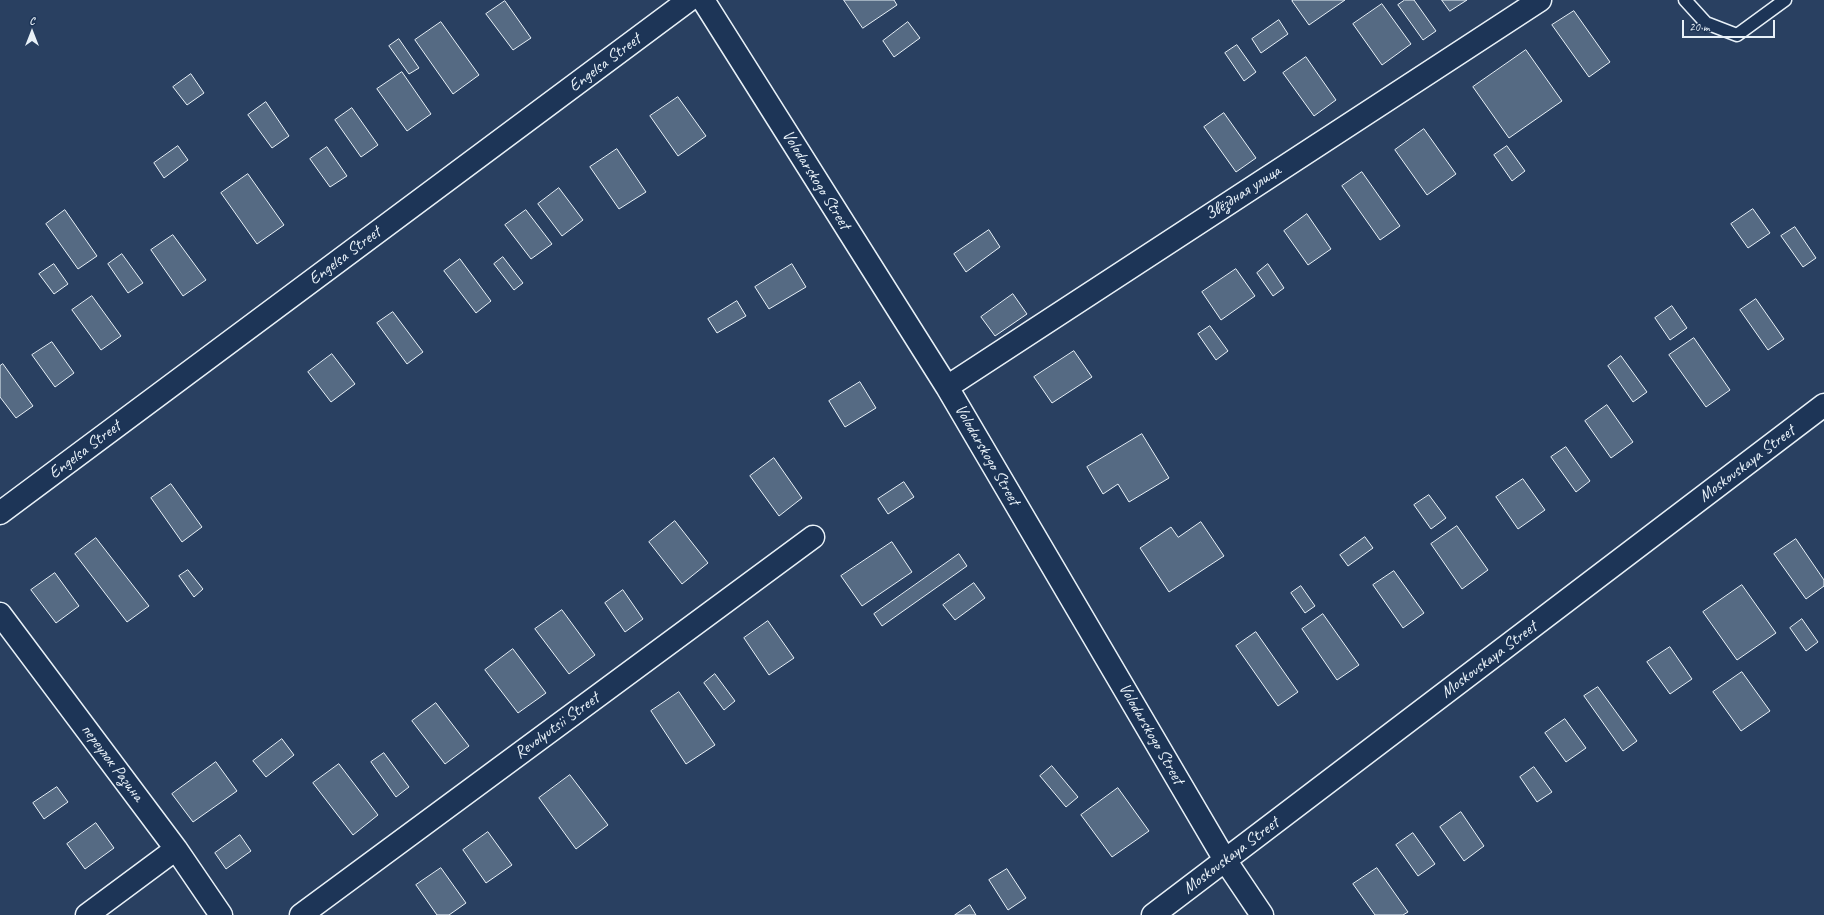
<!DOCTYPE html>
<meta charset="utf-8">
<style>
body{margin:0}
#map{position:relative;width:1824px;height:915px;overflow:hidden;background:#294061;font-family:Caveat,sans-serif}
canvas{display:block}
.north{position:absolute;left:12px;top:12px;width:40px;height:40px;-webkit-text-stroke:3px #1d3557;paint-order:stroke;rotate:0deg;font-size:11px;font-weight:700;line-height:16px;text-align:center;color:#e8f1f8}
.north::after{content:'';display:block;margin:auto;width:14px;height:18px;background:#e8f1f8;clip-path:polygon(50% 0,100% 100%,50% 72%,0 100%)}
.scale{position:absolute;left:1682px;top:20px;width:93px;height:18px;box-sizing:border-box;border:2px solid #e8f1f8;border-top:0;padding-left:5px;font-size:12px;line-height:14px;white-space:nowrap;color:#e8f1f8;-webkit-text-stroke:3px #1d3557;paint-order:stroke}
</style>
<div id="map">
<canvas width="1824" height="915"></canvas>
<div class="north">С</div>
<div class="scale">20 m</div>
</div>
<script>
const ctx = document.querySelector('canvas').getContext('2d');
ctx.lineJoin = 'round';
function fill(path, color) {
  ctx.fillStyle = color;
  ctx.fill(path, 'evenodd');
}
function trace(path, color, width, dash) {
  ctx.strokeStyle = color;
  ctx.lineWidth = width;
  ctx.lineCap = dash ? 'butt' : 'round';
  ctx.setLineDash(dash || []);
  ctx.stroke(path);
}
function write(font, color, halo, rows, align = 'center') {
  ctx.font = font + ' Caveat,sans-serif';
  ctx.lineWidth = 3;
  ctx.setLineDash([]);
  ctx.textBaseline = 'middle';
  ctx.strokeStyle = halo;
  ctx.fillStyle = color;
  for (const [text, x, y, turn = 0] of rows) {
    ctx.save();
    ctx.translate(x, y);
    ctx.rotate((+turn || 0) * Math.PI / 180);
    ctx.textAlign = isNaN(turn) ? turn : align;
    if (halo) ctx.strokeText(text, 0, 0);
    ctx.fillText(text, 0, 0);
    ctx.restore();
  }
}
const building = new Path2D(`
 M 844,0 L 894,0 L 897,5 L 863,28 Z
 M 1294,0 L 1345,0 L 1309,25 L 1292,1 Z
 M 1405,0 L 1414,0 L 1436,31 L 1423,40 L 1398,5 Z
 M 1442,0 L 1467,0 L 1450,11 Z
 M 505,1 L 531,38 L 513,50 L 486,14 Z
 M 1382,4 L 1411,44 L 1382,65 L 1353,24 Z
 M 1574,11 L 1610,62 L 1589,77 L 1552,25 Z
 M 1279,20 L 1288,34 L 1261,53 L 1252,39 Z
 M 441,22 L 479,75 L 453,94 L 415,40 Z
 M 908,22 L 920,38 L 894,57 L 883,41 Z
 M 399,39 L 419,68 L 409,74 L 389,46 Z
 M 1237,45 L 1256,72 L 1244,81 L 1225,53 Z
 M 1526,50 L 1562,101 L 1509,138 L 1473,87 Z
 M 1306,57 L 1336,100 L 1314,116 L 1283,73 Z
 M 402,72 L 431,114 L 407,131 L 377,89 Z
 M 191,74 L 204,93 L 187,105 L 173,87 Z
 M 678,97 L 706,136 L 678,156 L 650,116 Z
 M 266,102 L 289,136 L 272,148 L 248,115 Z
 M 352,108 L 378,145 L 361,157 L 335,120 Z
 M 1224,113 L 1256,158 L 1236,172 L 1204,127 Z
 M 1424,129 L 1456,174 L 1427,195 L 1395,150 Z
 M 178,146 L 188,160 L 164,178 L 154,163 Z
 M 1507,146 L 1525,171 L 1512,181 L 1494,155 Z
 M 327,147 L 347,176 L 330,187 L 310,159 Z
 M 617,149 L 646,192 L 619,209 L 590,167 Z
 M 1362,172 L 1400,226 L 1380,240 L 1342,186 Z
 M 248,174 L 284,225 L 257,244 L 221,193 Z
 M 559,188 L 583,220 L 562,236 L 538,204 Z
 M 1753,209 L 1770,233 L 1748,248 L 1731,224 Z
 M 65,210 L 97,256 L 78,269 L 46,224 Z
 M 526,210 L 552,244 L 531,259 L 505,225 Z
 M 1307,214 L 1331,249 L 1308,265 L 1284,231 Z
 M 1795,227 L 1816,258 L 1803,267 L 1781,236 Z
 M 989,230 L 1000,247 L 966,272 L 954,254 Z
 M 173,235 L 206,280 L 183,296 L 151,250 Z
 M 122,254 L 143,283 L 128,293 L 108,264 Z
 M 503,257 L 523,283 L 514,290 L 494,264 Z
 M 460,259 L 491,301 L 476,313 L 444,271 Z
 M 54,264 L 68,284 L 54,294 L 39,274 Z
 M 792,264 L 806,287 L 769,309 L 755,287 Z
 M 1268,264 L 1284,288 L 1273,296 L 1257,273 Z
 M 1236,269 L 1255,296 L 1221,320 L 1202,292 Z
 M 1013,294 L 1027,314 L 995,336 L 981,317 Z
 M 92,296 L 121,336 L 101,350 L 72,310 Z
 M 1756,299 L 1784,339 L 1768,350 L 1740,310 Z
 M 737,301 L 746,316 L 717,333 L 708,319 Z
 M 1672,306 L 1687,328 L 1670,340 L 1655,318 Z
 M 393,312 L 423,352 L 407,364 L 377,323 Z
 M 1210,326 L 1228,351 L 1216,360 L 1198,334 Z
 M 1694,338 L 1730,390 L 1706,407 L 1669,355 Z
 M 52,342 L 74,373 L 55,387 L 32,355 Z
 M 1074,351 L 1092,377 L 1052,403 L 1034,377 Z
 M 332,354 L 355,384 L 331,402 L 308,372 Z
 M 1621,356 L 1647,392 L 1633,402 L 1608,366 Z
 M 3,364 L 33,406 L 16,418 L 0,397 L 0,366 Z
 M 860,382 L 876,408 L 845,427 L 829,401 Z
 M 1607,405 L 1633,442 L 1611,458 L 1585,421 Z
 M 1142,434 L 1169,478 L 1129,502 L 1118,484 L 1103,494 L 1087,467 Z
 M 1566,447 L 1590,481 L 1576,492 L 1551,457 Z
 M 774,458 L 802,498 L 779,516 L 750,476 Z
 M 1523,479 L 1545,510 L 1518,529 L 1496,497 Z
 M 904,482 L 914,497 L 888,514 L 878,499 Z
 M 171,484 L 202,527 L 182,542 L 151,498 Z
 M 1429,495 L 1446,518 L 1431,529 L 1414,505 Z
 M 675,521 L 708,563 L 682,584 L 649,542 Z
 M 1201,522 L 1224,556 L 1169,592 L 1140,548 L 1171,527 L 1178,537 Z
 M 1457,526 L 1488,570 L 1462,589 L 1431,544 Z
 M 1365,537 L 1373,548 L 1348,566 L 1340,555 Z
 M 96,538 L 149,606 L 127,622 L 75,554 Z
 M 1796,539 L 1824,580 L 1824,586 L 1806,599 L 1774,554 Z
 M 892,542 L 912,572 L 862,606 L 841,576 Z
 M 959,554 L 967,566 L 882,626 L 874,614 Z
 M 188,570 L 203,589 L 194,597 L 179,576 Z
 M 1394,571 L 1424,613 L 1403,628 L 1373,585 Z
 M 55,573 L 79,606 L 56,623 L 31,590 Z
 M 974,583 L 985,598 L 955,620 L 943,605 Z
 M 1742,585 L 1776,633 L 1737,660 L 1703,612 Z
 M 1301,586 L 1315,606 L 1305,613 L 1291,593 Z
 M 623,590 L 643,619 L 625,632 L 605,603 Z
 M 562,610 L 595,655 L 569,674 L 535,629 Z
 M 1323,614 L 1359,665 L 1337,680 L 1302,629 Z
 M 1802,619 L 1818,642 L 1806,651 L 1790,628 Z
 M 768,621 L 794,658 L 769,675 L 744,638 Z
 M 1256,632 L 1298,692 L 1278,706 L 1236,646 Z
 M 1670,647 L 1692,679 L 1670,694 L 1647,662 Z
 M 513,649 L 546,693 L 518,713 L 485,670 Z
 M 1742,672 L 1770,711 L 1741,731 L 1713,692 Z
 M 715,674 L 735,701 L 724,710 L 704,683 Z
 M 1598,687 L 1637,741 L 1623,751 L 1584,696 Z
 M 679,692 L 715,745 L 686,764 L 651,711 Z
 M 436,703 L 469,746 L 445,764 L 412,721 Z
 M 1565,719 L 1586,748 L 1566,762 L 1545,733 Z
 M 282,739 L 294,755 L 266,777 L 253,761 Z
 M 384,753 L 409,787 L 396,797 L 371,762 Z
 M 216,762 L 237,791 L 193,822 L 172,794 Z
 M 339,764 L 378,815 L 353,835 L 313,783 Z
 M 1052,766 L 1078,797 L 1066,807 L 1040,776 Z
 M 1534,767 L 1552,792 L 1537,802 L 1520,777 Z
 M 570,775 L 608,825 L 576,849 L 539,798 Z
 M 57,787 L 68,802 L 44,819 L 33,803 Z
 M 1118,788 L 1149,831 L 1112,857 L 1081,815 Z
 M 1461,812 L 1484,846 L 1464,861 L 1440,827 Z
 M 96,823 L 114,848 L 85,869 L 67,844 Z
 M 488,832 L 512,865 L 486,883 L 463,850 Z
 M 1413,833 L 1435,864 L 1418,876 L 1396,845 Z
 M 240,835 L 251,851 L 226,869 L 215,853 Z
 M 441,868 L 466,903 L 449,915 L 437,915 L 416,885 Z
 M 1377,868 L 1408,912 L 1403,915 L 1375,915 L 1353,884 Z
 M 1007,869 L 1026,898 L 1008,910 L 989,880 Z
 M 970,905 L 976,915 L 955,915 Z`);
fill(building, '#556a83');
trace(building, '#e8f1f8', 1);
const lane = new Path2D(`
 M 1685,0 L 1706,23 L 1737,35 L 1785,0`);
const street = new Path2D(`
 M 703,0 L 947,387 L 1225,860 L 1262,915
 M 947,387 L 1540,0
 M 0,513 L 689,0
 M 0,614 L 176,849 L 221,915
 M 87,915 L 176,849
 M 301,915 L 813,537
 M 1153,915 L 1824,405`);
trace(lane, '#e8f1f8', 15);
trace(street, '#e8f1f8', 25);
trace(lane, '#1d3557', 12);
trace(street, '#1d3557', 22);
write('17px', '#e8f1f8', '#1d3557', [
 ["Engelsa Street",605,63,-37],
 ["Volodarskogo Street",816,180,58],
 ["Звёздная улица",1243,193,-33],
 ["Engelsa Street",345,256,-37],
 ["Engelsa Street",85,450,-37],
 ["Volodarskogo Street",987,455,60],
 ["Moskovskaya Street",1747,464,-37],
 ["Moskovskaya Street",1489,660,-37],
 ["Revolyutsii Street",557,726,-36],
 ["Volodarskogo Street",1151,734,60],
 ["переулок Разина",112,763,53],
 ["Moskovskaya Street",1231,856,-37]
]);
</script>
